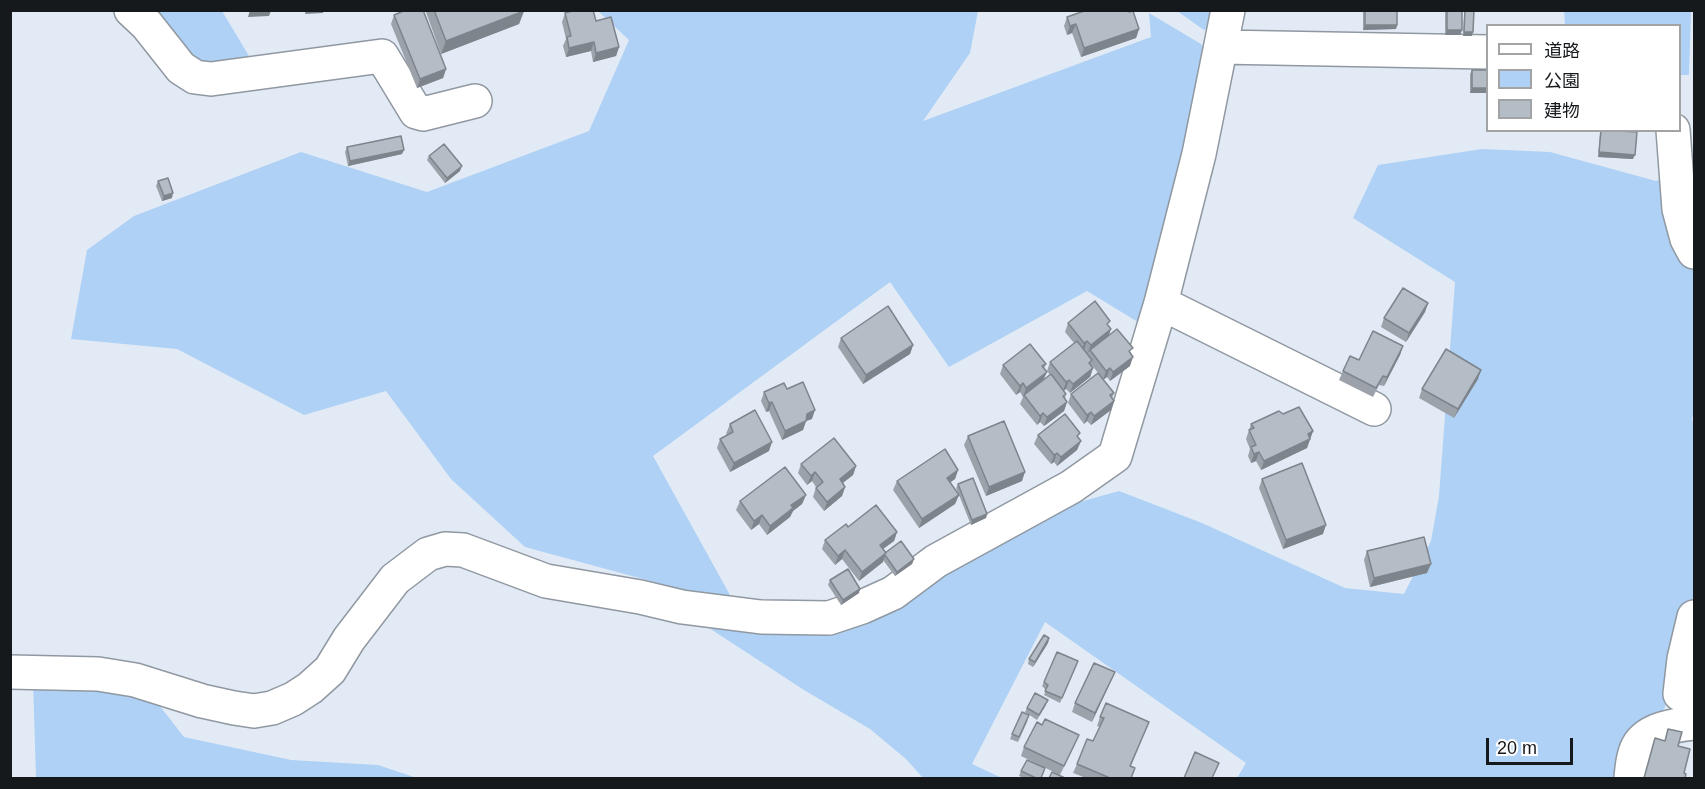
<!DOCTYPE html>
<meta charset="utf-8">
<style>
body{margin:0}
#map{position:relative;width:1705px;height:789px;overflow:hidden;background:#e2ebf5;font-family:Arial,"Noto Sans JP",sans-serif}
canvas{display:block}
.frame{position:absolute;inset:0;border:12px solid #16191c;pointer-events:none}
.legend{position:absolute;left:1486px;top:24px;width:195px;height:108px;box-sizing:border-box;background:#fff;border:2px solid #a2a3a4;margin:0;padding:8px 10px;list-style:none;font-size:18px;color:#16191c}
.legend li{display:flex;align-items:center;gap:12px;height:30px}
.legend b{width:30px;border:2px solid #a2a3a4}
.scale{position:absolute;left:1486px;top:738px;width:87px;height:27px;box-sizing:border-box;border:3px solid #16191c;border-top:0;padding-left:8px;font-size:18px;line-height:21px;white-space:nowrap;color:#16191c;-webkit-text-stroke:4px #fff;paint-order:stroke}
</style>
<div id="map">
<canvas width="1705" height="789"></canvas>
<div class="frame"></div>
<ul class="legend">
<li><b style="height:8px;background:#fff"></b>道路</li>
<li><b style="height:16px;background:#aed1f5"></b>公園</li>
<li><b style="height:16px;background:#b4bcc6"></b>建物</li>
</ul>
<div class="scale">20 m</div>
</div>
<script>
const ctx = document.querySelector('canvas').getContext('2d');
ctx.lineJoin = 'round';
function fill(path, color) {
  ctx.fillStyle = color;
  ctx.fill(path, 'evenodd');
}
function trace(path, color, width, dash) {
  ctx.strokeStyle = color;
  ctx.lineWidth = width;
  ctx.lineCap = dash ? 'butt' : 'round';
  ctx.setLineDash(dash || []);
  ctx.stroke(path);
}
fill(new Path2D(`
 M 141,11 L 222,11 L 255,66 L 199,69 Z
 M 598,11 L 978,11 L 970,53 L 923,121 L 1151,37 L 1149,13 L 1201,44 L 1208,54 L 1146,327 L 1087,291 L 949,367 L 890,282 L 653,456 L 735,604 L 525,547 L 451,479 L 386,391 L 304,415 L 177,349 L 71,339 L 87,250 L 134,216 L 301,152 L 427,192 L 589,131 L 629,40 Z
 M 1177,11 L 1223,11 L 1216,22 L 1204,30 Z
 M 1564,11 L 1691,11 L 1689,75 L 1680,75 L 1680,26 L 1565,25 Z
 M 1482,149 L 1550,152 L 1656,181 L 1668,177 L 1694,268 L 1694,410 L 1692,419 L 1694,425 L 1694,603 L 1665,707 L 1623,778 L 1237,778 L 1246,763 L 1045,622 L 972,764 L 1002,778 L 923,778 L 906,759 L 870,729 L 804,690 L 706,626 L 826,624 L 1051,510 L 1119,491 L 1202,523 L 1345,588 L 1404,594 L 1431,541 L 1439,496 L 1455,282 L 1353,218 L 1378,165 Z
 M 33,681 L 149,692 L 184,737 L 291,760 L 378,765 L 417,778 L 36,778 Z`), '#aed1f5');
const street = new Path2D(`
 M 131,10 L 147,25 L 181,68 L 195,77 L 211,79 L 382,56 L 416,112 L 423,114 L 475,101
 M 1221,47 L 1488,52
 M 1673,130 L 1679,209 L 1687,239 L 1694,252
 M 1161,303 L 1374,409
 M 1694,617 L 1684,659 L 1680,694 L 1694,693
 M 10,672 L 98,674 L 135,680 L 202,701 L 234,708 L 254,711 L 272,708 L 293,699 L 310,688 L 330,670 L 349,639 L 395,579 L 428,554 L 445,549 L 463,550 L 546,581 L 640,597 L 682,607 L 761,617 L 829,618 L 862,607 L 893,593 L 936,561 L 1071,487 L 1115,456 L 1161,303 L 1199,154 L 1228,10
 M 1631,778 C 1632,768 1633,755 1638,746 C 1648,728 1677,725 1694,723`);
trace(street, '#9098a1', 36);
trace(street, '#fff', 33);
fill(new Path2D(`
 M 426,10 L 524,10 L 524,11 L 519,24 L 441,54 L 426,12 Z
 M 1363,10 L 1397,10 L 1397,25 L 1396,29 L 1363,30 Z
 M 1445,10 L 1462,10 L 1462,30 L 1460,35 L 1445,35 Z
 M 1465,10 L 1472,36 L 1463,36 L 1464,15 Z
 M 565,13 L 596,21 L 619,47 L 616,56 L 593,62 L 591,51 L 566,57 L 563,46 L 566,39 L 562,22 Z
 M 394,15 L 446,69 L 443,78 L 417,88 L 391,24 Z
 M 1067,17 L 1139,29 L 1136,38 L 1081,57 L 1072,33 L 1067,35 L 1064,26 Z
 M 1472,70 L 1488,70 L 1488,93 L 1470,93 L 1470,74 Z
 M 1601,130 L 1633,159 L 1598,157 L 1600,134 Z
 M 347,147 L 402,154 L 348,166 L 345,152 Z
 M 429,156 L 460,171 L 445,183 L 427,160 Z
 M 158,181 L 172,198 L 162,201 L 156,186 Z
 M 1428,303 L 1425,312 L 1406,342 L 1381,327 L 1384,318 Z
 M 1068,323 L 1108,326 L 1108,336 L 1131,353 L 1130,366 L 1110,381 L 1107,377 L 1103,380 L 1114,393 L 1112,398 L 1114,401 L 1111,410 L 1091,425 L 1087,421 L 1084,424 L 1068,403 L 1071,394 L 1098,373 L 1091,364 L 1093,368 L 1090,377 L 1070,393 L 1066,389 L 1064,390 L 1066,394 L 1065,399 L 1067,402 L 1064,411 L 1044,426 L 1040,422 L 1037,425 L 1020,404 L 1023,397 L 1020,392 L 1016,395 L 1000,374 L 1003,365 L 1046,364 L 1044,369 L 1044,379 L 1050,375 L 1047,371 L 1050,362 L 1074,343 L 1065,332 Z
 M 841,338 L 913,345 L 910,354 L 863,384 L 838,347 Z
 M 1403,346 L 1400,355 L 1384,386 L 1379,385 L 1373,397 L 1339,380 L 1343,371 L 1359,360 Z
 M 1478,379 L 1454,418 L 1419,398 L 1422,389 Z
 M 787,389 L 812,419 L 806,421 L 803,430 L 782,440 L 769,411 L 766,412 L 761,401 L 764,392 Z
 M 1283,414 L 1313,431 L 1307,448 L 1261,470 L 1256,461 L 1251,463 L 1248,456 L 1250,449 L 1246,439 L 1251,424 Z
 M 730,424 L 769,451 L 730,472 L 717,448 L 720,439 L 727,435 L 726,434 Z
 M 1038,435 L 1078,438 L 1081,441 L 1077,450 L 1057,466 L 1054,462 L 1051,464 L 1034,444 Z
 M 968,436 L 1022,481 L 986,496 L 964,445 Z
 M 801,464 L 856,466 L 853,475 L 843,483 L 845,487 L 842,496 L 824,511 L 813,497 L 816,487 L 812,481 L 807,485 L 798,473 Z
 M 958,470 L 955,479 L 950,482 L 959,495 L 956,488 L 958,484 L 987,514 L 986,518 L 971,525 L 959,495 L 955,504 L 919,528 L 893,490 L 897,481 Z
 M 1262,479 L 1323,534 L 1283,549 L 1259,488 Z
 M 806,495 L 802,504 L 793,511 L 790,517 L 767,535 L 759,524 L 751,530 L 736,510 L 740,501 Z
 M 848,527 L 897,532 L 894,541 L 883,549 L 885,553 L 914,559 L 912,564 L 895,576 L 883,560 L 883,562 L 859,581 L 842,559 L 835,565 L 822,549 L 825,540 Z
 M 1367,551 L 1427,573 L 1370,587 L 1364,560 Z
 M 830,580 L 859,593 L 841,605 L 828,585 Z
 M 1049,638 L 1048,643 L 1033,667 L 1028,664 L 1029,659 Z
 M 1078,661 L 1060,703 L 1044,695 L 1046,690 L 1042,686 L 1044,682 Z
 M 1115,672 L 1092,722 L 1072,712 L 1075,703 Z
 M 1046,705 L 1037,720 L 1025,712 L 1027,708 Z
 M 1100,717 L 1149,722 L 1131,766 L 1135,768 L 1131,778 L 1086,778 L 1073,773 L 1077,764 L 1093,741 L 1100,727 L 1097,726 Z
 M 1028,720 L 1018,742 L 1010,739 L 1012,734 Z
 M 1042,725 L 1079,735 L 1075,744 L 1060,775 L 1021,756 L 1024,747 Z
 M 1021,771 L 1041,778 L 1024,778 L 1019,776 Z`), '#9ba2aa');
fill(new Path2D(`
 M 250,10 L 284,10 L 271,11 L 269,16 L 248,17 Z
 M 306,10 L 324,10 L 323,13 L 305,14 Z
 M 524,11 L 519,24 L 441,54 L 446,41 Z
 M 1076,24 L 1072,33 L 1067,35 L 1070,26 Z
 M 1365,25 L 1397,25 L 1396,29 L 1363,30 Z
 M 1139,29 L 1136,38 L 1081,57 L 1084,48 Z
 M 1447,30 L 1462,30 L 1460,35 L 1445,35 Z
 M 1464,32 L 1473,32 L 1472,36 L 1463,36 Z
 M 594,42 L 591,51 L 566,57 L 569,48 Z
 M 619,47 L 616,56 L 593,62 L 596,53 Z
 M 446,69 L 443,78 L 417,88 L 420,79 Z
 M 1472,88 L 1488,88 L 1488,93 L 1470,93 Z
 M 404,150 L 402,154 L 348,166 L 350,161 Z
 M 1599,152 L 1635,155 L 1633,159 L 1598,157 Z
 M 462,166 L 460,171 L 445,183 L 447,178 Z
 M 173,193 L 172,198 L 162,201 L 164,196 Z
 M 1428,303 L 1425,312 L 1406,342 L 1409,333 Z
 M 1111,329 L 1108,338 L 1090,350 L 1087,354 L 1091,345 Z
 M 1087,341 L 1084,350 L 1081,352 L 1084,343 Z
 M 913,345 L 910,354 L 863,384 L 866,375 Z
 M 1403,346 L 1400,355 L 1384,386 L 1387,377 Z
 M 1133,357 L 1130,366 L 1110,381 L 1113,372 Z
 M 1093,368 L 1090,377 L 1070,393 L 1073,384 Z
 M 1110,368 L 1107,377 L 1103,380 L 1106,371 Z
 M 1481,370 L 1478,379 L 1454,418 L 1458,409 Z
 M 1047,372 L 1043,381 L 1023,397 L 1026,388 Z
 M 1069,380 L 1066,389 L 1063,391 L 1066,382 Z
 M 1023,383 L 1020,392 L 1016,395 L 1020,386 Z
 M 1114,401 L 1111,410 L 1091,425 L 1094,416 Z
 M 772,402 L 769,411 L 766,412 L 769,403 Z
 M 1067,402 L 1064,411 L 1044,426 L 1047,417 Z
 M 815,410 L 812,419 L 806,421 L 803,430 L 782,440 L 785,431 L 807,414 Z
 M 1091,412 L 1087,421 L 1084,424 L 1087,415 Z
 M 1043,413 L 1040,422 L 1037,425 L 1040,416 Z
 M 1313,431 L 1307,448 L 1261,470 L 1264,461 L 1308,434 Z
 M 1081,441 L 1077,450 L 1057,466 L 1061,457 Z
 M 772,442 L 769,451 L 730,472 L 734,463 Z
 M 1259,452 L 1256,461 L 1251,463 L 1254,454 Z
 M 1057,453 L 1054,462 L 1051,464 L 1054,455 Z
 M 856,466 L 853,475 L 836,488 L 840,479 Z
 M 958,470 L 955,479 L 944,487 L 947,478 Z
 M 815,472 L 812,481 L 807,485 L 811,476 Z
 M 1025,472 L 1022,481 L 986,496 L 989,487 Z
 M 845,487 L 842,496 L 824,511 L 827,502 Z
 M 806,495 L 802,504 L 793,511 L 790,517 L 767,535 L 770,526 L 791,505 Z
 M 959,495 L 955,504 L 919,528 L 922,519 Z
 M 987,514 L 986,518 L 971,525 L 972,520 Z
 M 762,515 L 759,524 L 751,530 L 754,521 Z
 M 1326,525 L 1323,534 L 1283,549 L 1286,540 Z
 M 897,532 L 894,541 L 876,554 L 880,545 Z
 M 845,550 L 842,559 L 835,565 L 838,556 Z
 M 886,553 L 883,562 L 859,581 L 862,572 Z
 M 914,559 L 912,564 L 895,576 L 897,572 Z
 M 1431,564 L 1427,573 L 1370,587 L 1374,578 Z
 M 860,589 L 859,593 L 841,605 L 843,600 Z
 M 1049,638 L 1048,643 L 1033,667 L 1035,662 Z
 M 1115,672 L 1111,681 L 1092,722 L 1095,713 Z`), '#7e848b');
const building = new Path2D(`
 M 406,10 L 423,10 L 446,69 L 420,79 L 394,15 Z
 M 434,10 L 524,10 L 524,11 L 446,41 Z
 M 576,10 L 593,10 L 596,21 L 611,17 L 619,47 L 596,53 L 594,42 L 569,48 L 567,37 L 571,36 L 565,13 Z
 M 1087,10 L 1128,10 L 1129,12 L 1133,11 L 1139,29 L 1084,48 L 1076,24 L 1070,26 L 1067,17 Z
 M 1365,10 L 1397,10 L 1397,25 L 1365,25 Z
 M 1447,10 L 1462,10 L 1462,30 L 1447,30 Z
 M 1465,10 L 1474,10 L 1473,32 L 1464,32 Z
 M 1472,70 L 1488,70 L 1488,88 L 1472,88 Z
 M 1601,130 L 1637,132 L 1635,155 L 1599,152 Z
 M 401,136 L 404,150 L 350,161 L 347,147 Z
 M 444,144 L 462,166 L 447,178 L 429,156 Z
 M 168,178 L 173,193 L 164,196 L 158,181 Z
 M 1403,288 L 1428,303 L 1409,333 L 1384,318 Z
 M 1095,301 L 1110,321 L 1107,324 L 1111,329 L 1091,345 L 1087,341 L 1084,343 L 1068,323 Z
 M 888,306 L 913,345 L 866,375 L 841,338 Z
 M 1117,329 L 1133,348 L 1129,351 L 1133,357 L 1113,372 L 1110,368 L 1106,371 L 1090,350 Z
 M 1373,331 L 1403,346 L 1387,377 L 1383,376 L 1376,388 L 1343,371 L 1350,356 L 1359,360 Z
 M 1077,341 L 1092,360 L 1089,363 L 1093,368 L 1073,384 L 1069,380 L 1066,382 L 1050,362 Z
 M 1030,344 L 1046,364 L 1042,366 L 1047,372 L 1026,388 L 1023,383 L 1020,386 L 1003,365 Z
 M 1446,349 L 1481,370 L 1458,409 L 1422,389 Z
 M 1098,373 L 1114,393 L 1110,395 L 1114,401 L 1094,416 L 1091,412 L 1087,415 L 1071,394 Z
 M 1051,374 L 1066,394 L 1063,396 L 1067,402 L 1047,417 L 1043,413 L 1040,416 L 1024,395 Z
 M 803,382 L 815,410 L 807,414 L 806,421 L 785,431 L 772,402 L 769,403 L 764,392 L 784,383 L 787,389 Z
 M 1299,407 L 1313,431 L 1308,434 L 1310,439 L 1264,461 L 1259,452 L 1254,454 L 1251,447 L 1256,445 L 1249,430 L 1254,428 L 1251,424 L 1279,411 L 1283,414 Z
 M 755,410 L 772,442 L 734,463 L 720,439 L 733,432 L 730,424 Z
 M 1065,414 L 1080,433 L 1077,436 L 1081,441 L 1061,457 L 1057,453 L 1054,455 L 1038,435 Z
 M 1004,421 L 1025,472 L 989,487 L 968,436 Z
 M 834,438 L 856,466 L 840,479 L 845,487 L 827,502 L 816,488 L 823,482 L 815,472 L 811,476 L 801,464 Z
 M 945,449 L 958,470 L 947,478 L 959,495 L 922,519 L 897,481 Z
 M 1302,463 L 1326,525 L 1286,540 L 1262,479 Z
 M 785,467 L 806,495 L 791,505 L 793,508 L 770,526 L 762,515 L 754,521 L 740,501 Z
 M 973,478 L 987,514 L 972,520 L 958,484 Z
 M 876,505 L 897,532 L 880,545 L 886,553 L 862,572 L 845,550 L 838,556 L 825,540 L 846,524 L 848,527 Z
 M 1424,537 L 1431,564 L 1374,578 L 1367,551 Z
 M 901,541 L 914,559 L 897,572 L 885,555 L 885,553 Z
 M 848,569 L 860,589 L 843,600 L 830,580 Z
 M 1044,635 L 1049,638 L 1035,662 L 1029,659 Z
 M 1057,652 L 1078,661 L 1062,698 L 1045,691 L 1048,685 L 1044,682 Z
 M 1094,663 L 1115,672 L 1095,713 L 1075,703 Z
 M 1035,693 L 1048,700 L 1039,715 L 1027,708 Z
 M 1106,703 L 1149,722 L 1130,766 L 1135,768 L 1131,778 L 1110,778 L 1077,764 L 1087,739 L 1093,741 L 1104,718 L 1100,717 Z
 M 1022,712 L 1029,715 L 1019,737 L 1012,734 Z
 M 1045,719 L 1079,735 L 1064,766 L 1024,747 L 1037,722 L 1042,725 Z
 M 1668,729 L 1682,732 L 1678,746 L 1690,749 L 1684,773 L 1686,774 L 1685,778 L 1644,778 L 1655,738 L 1665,741 Z
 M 1195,752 L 1219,763 L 1212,778 L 1184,778 Z
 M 1027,760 L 1045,768 L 1041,778 L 1036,778 L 1021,771 Z
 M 1052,772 L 1065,778 L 1049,778 Z`);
fill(building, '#b4bcc6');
trace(building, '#7e848b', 1.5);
</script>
